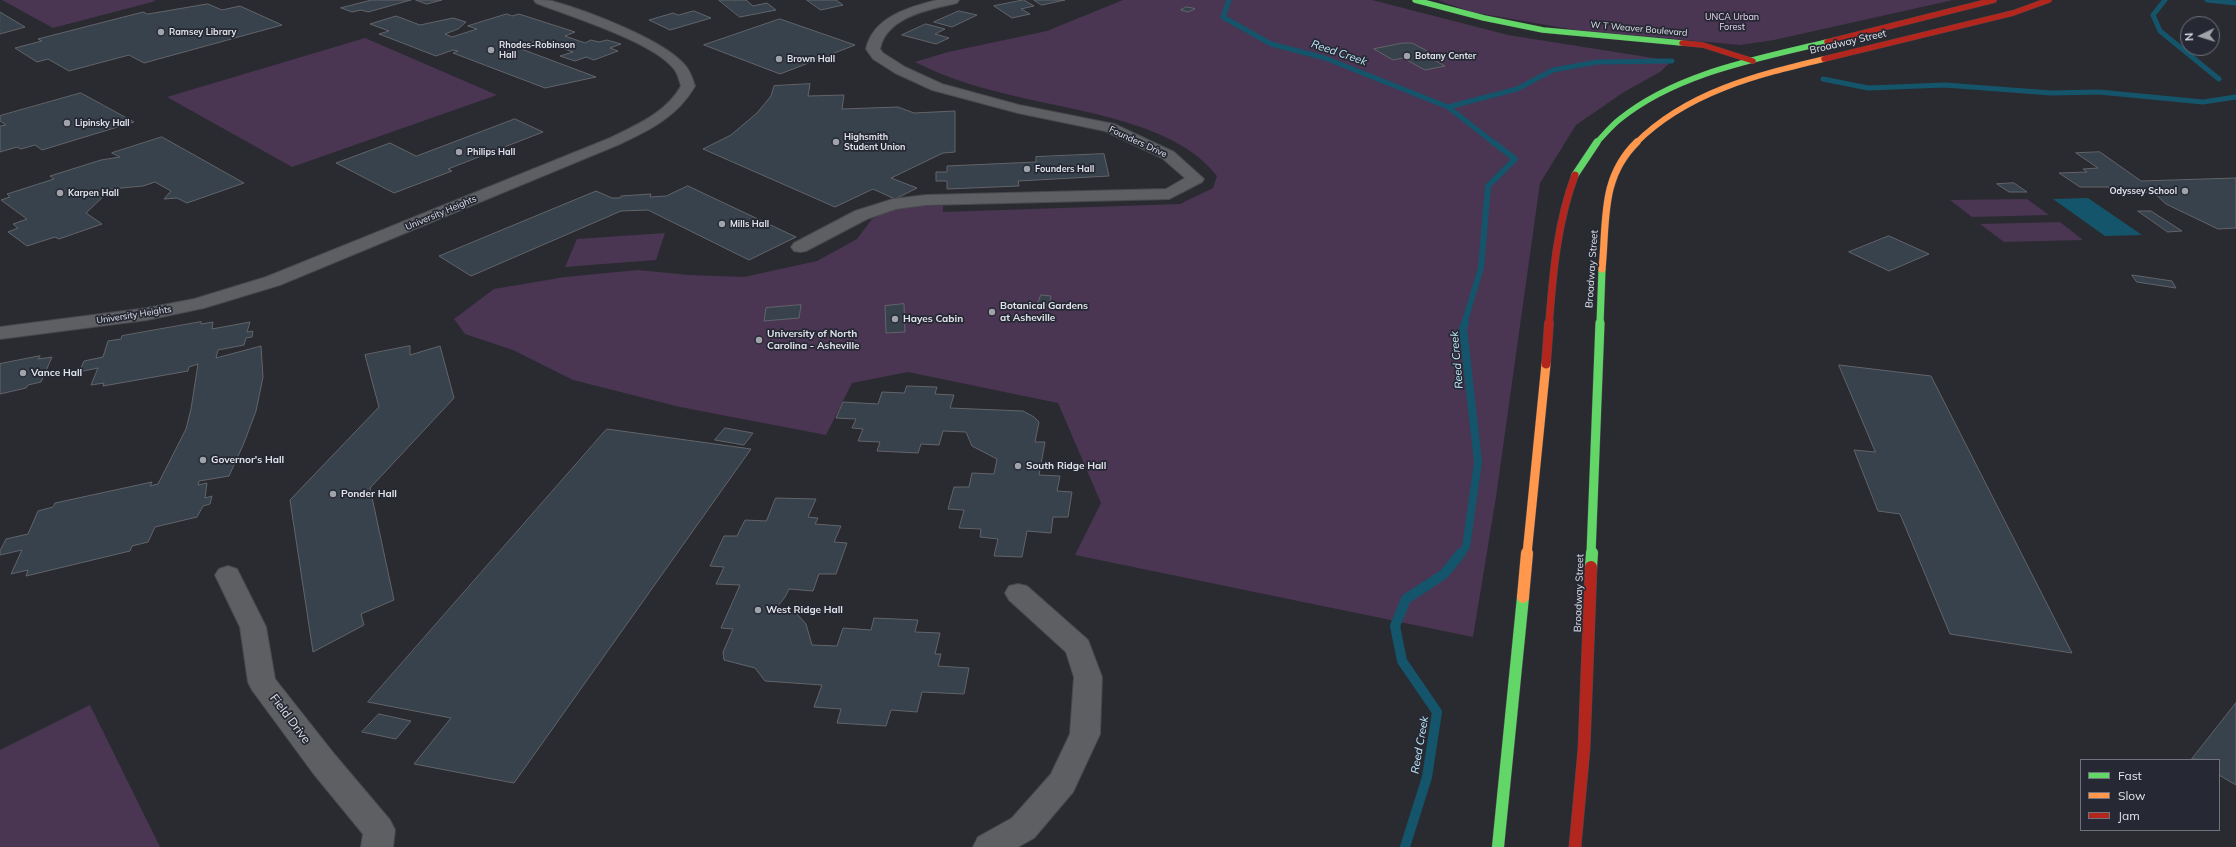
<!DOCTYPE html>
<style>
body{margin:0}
#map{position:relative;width:2236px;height:847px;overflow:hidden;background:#2a2b30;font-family:Mulish,sans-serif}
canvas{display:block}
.legend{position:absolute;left:2080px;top:759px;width:140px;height:72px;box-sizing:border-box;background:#262934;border:1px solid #70737d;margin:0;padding:5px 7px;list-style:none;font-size:12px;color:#e0e3ea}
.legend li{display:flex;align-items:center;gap:8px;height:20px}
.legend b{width:20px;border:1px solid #70737d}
.north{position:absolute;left:2180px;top:16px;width:40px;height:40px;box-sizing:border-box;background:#262934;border:1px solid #70737d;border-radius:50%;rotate:266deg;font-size:11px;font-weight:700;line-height:16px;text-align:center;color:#e0e3ea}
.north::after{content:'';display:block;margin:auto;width:14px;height:18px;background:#a0a3a9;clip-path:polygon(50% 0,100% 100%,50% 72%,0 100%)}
</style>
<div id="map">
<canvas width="2236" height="847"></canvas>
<ul class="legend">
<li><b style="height:5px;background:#63d668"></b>Fast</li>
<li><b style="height:5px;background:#ff974d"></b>Slow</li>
<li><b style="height:5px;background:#b3261e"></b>Jam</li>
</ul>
<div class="north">N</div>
</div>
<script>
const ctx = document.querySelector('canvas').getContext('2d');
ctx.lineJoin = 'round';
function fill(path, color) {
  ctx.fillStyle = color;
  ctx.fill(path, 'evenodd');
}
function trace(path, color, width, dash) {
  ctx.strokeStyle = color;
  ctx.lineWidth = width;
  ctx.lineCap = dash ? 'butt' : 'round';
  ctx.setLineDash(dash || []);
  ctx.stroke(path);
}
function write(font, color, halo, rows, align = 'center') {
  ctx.font = font + ' Mulish,sans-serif';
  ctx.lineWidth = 3.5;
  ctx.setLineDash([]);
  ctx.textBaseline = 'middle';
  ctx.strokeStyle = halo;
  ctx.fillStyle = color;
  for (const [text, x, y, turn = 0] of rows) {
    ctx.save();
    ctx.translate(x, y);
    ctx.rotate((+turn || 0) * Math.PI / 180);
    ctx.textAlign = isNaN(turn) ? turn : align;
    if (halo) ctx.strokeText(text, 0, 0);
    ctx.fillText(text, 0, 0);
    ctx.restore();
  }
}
fill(new Path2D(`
 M 2,0 L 153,0 L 156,1 L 53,28 Z
 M 1123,0 L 1372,0 L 1508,35 L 1672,61 L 1660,72 L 1624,92 L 1576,125 L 1540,183 L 1496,497 L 1473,637 L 1075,555 L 1101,503 L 1058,403 L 908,372 L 852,383 L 826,435 L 680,407 L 573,380 L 513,350 L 465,334 L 454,319 L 494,289 L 565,277 L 638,270 L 689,275 L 744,277 L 817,261 L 857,239 L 872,219 L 891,210 L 914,206 L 943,206 L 943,212 L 1180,204 L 1213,188 L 1217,176 C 1177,123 1081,112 1019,97 C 984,89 948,79 915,62 L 948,52 L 1047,31 Z
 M 1437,0 L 1953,0 L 1774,40 L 1740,45 L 1575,30 L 1472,12 Z
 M 365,38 L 497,95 L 292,167 L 167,97 Z
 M 2027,199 L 2049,215 L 1972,217 L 1950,200 Z
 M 2060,222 L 2083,240 L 2004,242 L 1980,224 Z
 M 665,233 L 656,260 L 565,267 L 577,239 Z
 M 90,705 L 160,847 L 0,847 L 0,750 Z`), '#4a3553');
fill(new Path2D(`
 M 2088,198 L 2142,235 L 2105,236 L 2053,199 Z`), '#14556b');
trace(new Path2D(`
 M 1229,0 L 1223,17 L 1271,44 L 1325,58 L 1448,107 L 1494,143
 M 2165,0 L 2153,15 L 2160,31 L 2219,79
 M 2207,0 L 2236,3
 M 1823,79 L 1868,88 L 1945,85 L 2051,93 L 2099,92 L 2203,102 L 2236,97
 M 1448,107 L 1517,89 L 1553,70 L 1597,62 L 1672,61`), '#14556b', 5);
trace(new Path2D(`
 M 1464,324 L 1481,268 L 1488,186 L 1515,159 L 1493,142`), '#14556b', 6);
trace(new Path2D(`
 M 1460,554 L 1466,547 L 1478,462 L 1463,328 L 1465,323`), '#14556b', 8);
trace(new Path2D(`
 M 1405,847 L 1427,777 L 1437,712 L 1402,661 L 1395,626 L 1406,599 L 1444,574 L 1461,553`), '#14556b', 10);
const building = new Path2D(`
 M 372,0 L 411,0 L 368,12 L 361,10 L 352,12 L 341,8 Z
 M 416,0 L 442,0 L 427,4 Z
 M 719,0 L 746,0 L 753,6 L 767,3 L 776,10 L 740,17 Z
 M 807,0 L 836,0 L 843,5 L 821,10 Z
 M 1024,0 L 1034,6 L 1021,9 L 1030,14 L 1012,18 L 994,6 Z
 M 1034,0 L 1065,0 L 1042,5 Z
 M 208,4 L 222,10 L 240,6 L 282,25 L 144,63 L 129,55 L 69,71 L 48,59 L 37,62 L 15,48 L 42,41 L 38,39 L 143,12 L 147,14 Z
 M 1186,7 L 1193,8 L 1195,9 L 1188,12 L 1181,10 Z
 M 694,11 L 711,18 L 670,30 L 649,20 L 673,13 L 678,15 Z
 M 959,11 L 977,15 L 952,27 L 934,22 Z
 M 0,12 L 25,27 L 0,34 Z
 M 507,14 L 512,16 L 519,14 L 575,32 L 565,36 L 585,43 L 591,40 L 599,42 L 607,40 L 621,44 L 610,48 L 618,51 L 594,60 L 586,57 L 575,61 L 560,56 L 573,52 L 540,40 L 516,47 L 596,77 L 545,88 L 453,53 L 458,51 L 453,50 L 436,56 L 379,34 L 389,31 L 370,24 L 396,16 L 420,25 L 453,18 L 466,22 L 458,29 L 445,34 L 452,37 L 477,29 L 468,26 Z
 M 780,19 L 855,45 L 780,74 L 704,45 Z
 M 926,24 L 945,29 L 935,34 L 949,38 L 936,44 L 902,35 Z
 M 1403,43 L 1412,43 L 1429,52 L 1423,54 L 1445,66 L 1425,70 L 1403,58 L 1393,60 L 1374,49 Z
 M 810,84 L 808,96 L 844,95 L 842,109 L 898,107 L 914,113 L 955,111 L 955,152 L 943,153 L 891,178 L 917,188 L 895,199 L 873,189 L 835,207 L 703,149 L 731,135 L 757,113 L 771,96 L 774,86 Z
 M 81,93 L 134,122 L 42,150 L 35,145 L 21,149 L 17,147 L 0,152 L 0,126 L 6,125 L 0,121 L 0,116 Z
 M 515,119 L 543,132 L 448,169 L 452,171 L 394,193 L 336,163 L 390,143 L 416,156 Z
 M 162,137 L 244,183 L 187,203 L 177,198 L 164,199 L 171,191 L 155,182 L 143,186 L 111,189 L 86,213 L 102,224 L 59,239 L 55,237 L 27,246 L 8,232 L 18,228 L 13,224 L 27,219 L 1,200 L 10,197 L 7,194 L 54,179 L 50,176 L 101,160 L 120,157 L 112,153 Z
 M 2100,152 L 2141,181 L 2236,178 L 2236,228 L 2218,229 L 2166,204 L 2153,192 L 2136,193 L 2131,189 L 2113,190 L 2108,187 L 2080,187 L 2059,173 L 2087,172 L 2083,169 L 2098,168 L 2076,153 Z
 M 1104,154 L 1109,176 L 1018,181 L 1019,186 L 947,189 L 947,181 L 936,181 L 936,172 L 947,172 L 947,166 L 1036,162 L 1036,157 Z
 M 2014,183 L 2027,192 L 2009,192 L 1997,184 Z
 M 688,186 L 796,237 L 749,260 L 648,210 L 621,211 L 471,276 L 439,256 L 596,191 L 612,198 L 620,198 L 621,196 L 651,194 L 650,197 L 666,196 Z
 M 2138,211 L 2151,211 L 2182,231 L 2168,232 Z
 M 1889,236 L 1929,254 L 1889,271 L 1849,252 Z
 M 2132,275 L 2172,281 L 2176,288 L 2137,282 Z
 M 1041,295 L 1051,296 L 1049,305 L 1038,304 Z
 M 904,304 L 905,332 L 886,333 L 885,306 Z
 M 801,305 L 799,318 L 764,321 L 766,308 Z
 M 201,322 L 201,324 L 213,322 L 212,329 L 250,322 L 247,332 L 253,331 L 252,337 L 246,338 L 244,345 L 218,350 L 216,358 L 261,346 L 263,377 L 256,411 L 244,443 L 229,476 L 199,481 L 198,485 L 207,483 L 205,498 L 212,496 L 210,504 L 203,506 L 197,517 L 155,527 L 148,542 L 132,546 L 130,551 L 26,576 L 28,570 L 11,574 L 22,550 L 0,555 L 0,551 L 6,539 L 28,534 L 38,511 L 53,507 L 55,503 L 152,482 L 150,486 L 158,484 L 186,429 L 191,409 L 198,364 L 189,367 L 188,371 L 103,386 L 104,383 L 91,385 L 98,368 L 79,372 L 84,361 L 103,357 L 108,341 L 121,339 L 122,336 Z
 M 410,346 L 410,355 L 440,346 L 454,398 L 370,488 L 394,600 L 361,614 L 364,625 L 313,652 L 290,500 L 379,407 L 365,355 Z
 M 40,356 L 38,359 L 52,357 L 41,382 L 28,385 L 26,388 L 0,394 L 0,364 Z
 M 1839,365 L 1931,376 L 2072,653 L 1950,634 L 1900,514 L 1878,511 L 1854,450 L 1875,452 Z
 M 907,386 L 937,387 L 935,394 L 954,395 L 950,408 L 1023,411 L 1034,417 L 1039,422 L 1035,442 L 1045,442 L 1039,475 L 1060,476 L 1057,491 L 1072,492 L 1068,517 L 1053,517 L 1051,533 L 1027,531 L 1022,557 L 994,556 L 998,539 L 980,537 L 981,529 L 959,528 L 964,510 L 948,509 L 954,487 L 969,487 L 972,473 L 994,474 L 997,459 L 972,446 L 966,432 L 943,431 L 939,445 L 921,444 L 918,453 L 877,451 L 880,442 L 858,441 L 863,429 L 852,428 L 856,419 L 836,418 L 843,402 L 878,404 L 882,392 L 904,393 Z
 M 725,428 L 753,433 L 744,445 L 715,440 Z
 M 607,429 L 751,449 L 514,783 L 414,764 L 451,718 L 368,702 Z
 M 776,498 L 816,499 L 808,517 L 818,518 L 815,524 L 841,526 L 834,542 L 847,543 L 836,574 L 819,574 L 813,591 L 789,589 L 785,597 L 777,607 L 797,614 L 806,624 L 812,645 L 837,646 L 843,628 L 871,630 L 874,618 L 918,620 L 915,632 L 940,633 L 935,654 L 941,654 L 938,666 L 969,668 L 964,694 L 922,692 L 917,712 L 891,710 L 886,726 L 837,723 L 841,709 L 814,707 L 822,685 L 765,681 L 755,668 L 724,660 L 723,652 L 733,629 L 721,628 L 740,585 L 716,584 L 724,567 L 710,566 L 724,536 L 737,536 L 745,520 L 766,521 Z
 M 2236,703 L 2236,785 L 2219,775 L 2219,760 L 2192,759 Z
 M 379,714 L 411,721 L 396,739 L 362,732 Z`);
fill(building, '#37424d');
trace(building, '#626469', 1);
const street = new Path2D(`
 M 534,0 C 540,0 547,0 552,1 C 585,10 659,38 682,62 C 689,68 692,77 695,86 C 678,116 650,130 620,144 L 280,285 L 204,308 L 147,320 L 0,339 L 0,327 L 147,308 L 194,299 L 266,277 L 610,138 C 636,125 666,113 681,86 C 679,80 678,74 674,69 C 654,42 569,16 536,3 Z
 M 937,0 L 959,0 L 957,3 C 930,9 886,17 880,49 L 883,53 L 905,67 L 942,84 L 1019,105 L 1114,124 L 1174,152 L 1204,179 L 1202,182 L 1169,199 L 926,205 L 896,209 L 867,219 L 806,251 L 800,252 L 794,251 L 791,247 L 794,243 L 855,211 L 893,199 L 926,195 L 1166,189 L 1185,178 L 1162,158 L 1105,131 L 1018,113 L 932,90 L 895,73 L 873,59 L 866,49 C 873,17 909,7 937,0 Z
 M 228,566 L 237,569 L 266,627 L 275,679 L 335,755 L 390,820 L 395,830 L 393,847 L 361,847 L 363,834 L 313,773 L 252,690 L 248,682 L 240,627 L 215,575 L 219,569 Z
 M 1018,584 L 1027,586 L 1088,640 L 1102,677 L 1100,734 L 1073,792 L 1034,838 L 1018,847 L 973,847 L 978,837 L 1012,818 L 1051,774 L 1070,734 L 1074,677 L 1066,652 L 1009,600 L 1005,593 L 1009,586 Z`);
const fastFar3 = new Path2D(`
 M 1415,0 L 1484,18 L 1543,30 L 1682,43
 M 1596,143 C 1604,135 1611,126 1620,119 C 1677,73 1757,59 1827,42`);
const fastFar2 = new Path2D(`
 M 1575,175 L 1597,142
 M 1600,324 L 1602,269`);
const fastFar1 = new Path2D(`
 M 1591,554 L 1600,323`);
const fast = new Path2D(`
 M 1591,567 L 1592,553
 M 1498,847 L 1523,597`);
const slowFar3 = new Path2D(`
 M 1636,143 C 1687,92 1757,75 1824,59`);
const slowFar2 = new Path2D(`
 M 1602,269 C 1607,221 1600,178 1637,142`);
const slowFar1 = new Path2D(`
 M 1527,554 L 1546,364`);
const slow = new Path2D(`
 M 1523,597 L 1527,553`);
const jamFar3 = new Path2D(`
 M 1827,42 L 1994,0
 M 1682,43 L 1703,45 L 1753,61
 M 1824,59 L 2013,13 L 2049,0`);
const jamFar2 = new Path2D(`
 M 1549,324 C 1553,273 1557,223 1575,175`);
const jamFar1 = new Path2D(`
 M 1546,364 L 1549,323`);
const jam = new Path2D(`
 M 1575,847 L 1584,749 L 1591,567`);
trace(street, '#48494e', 2);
trace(fastFar3, '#48494e', 6);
trace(fastFar2, '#48494e', 8);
trace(fastFar1, '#48494e', 10);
trace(fast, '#48494e', 13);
trace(slowFar3, '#48494e', 6);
trace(slowFar2, '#48494e', 8);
trace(slowFar1, '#48494e', 10);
trace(slow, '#48494e', 13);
trace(jamFar3, '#48494e', 6);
trace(jamFar2, '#48494e', 8);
trace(jamFar1, '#48494e', 10);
trace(jam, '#48494e', 13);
fill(street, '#5d5f63');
trace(fastFar3, '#63d668', 5.5);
trace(fastFar2, '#63d668', 7);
trace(fastFar1, '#63d668', 9);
trace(fast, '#63d668', 12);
trace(slowFar3, '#ff974d', 5.5);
trace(slowFar2, '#ff974d', 7);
trace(slowFar1, '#ff974d', 9);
trace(slow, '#ff974d', 12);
trace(jamFar3, '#b3261e', 5.5);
trace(jamFar2, '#b3261e', 7);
trace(jamFar1, '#b3261e', 9);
trace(jam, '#b3261e', 12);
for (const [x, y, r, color] of [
 [161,32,4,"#a0a3a9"],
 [491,50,4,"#a0a3a9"],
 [1407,56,4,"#a0a3a9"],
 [779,59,4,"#a0a3a9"],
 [67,123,4,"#a0a3a9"],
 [836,142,4,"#a0a3a9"],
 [459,152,4,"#a0a3a9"],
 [1027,169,4,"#a0a3a9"],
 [2185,191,4,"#a0a3a9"],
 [60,193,4,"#a0a3a9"],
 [722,224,4,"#a0a3a9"],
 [992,312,4,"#a0a3a9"],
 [895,319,4,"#a0a3a9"],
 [759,340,4,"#a0a3a9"],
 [23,373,4,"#a0a3a9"],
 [203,460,4,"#a0a3a9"],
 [1018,466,4,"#a0a3a9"],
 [333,494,4,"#a0a3a9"],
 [758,610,4,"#a0a3a9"]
]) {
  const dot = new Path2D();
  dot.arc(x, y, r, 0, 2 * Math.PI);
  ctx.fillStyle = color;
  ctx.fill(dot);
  trace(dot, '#262934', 1.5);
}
write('9px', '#eed6f6', '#262934', [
 ["UNCA Urban",1732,17],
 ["Forest",1732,27]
]);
write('9px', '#e0e3ea', '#262934', [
 ["W T Weaver Boulevard",1639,29,5],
 ["Founders Drive",1138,142,25],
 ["University Heights",441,213,-23],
 ["University Heights",134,315,-9]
]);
write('bold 9px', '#e0e3ea', '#262934', [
 ["Ramsey Library",169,32],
 ["Rhodes-Robinson",499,45],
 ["Hall",499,55],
 ["Botany Center",1415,56],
 ["Brown Hall",787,59],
 ["Lipinsky Hall",75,123],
 ["Highsmith",844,137],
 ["Student Union",844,147],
 ["Philips Hall",467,152],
 ["Founders Hall",1035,169],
 ["Odyssey School",2177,191,"right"],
 ["Karpen Hall",68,193],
 ["Mills Hall",730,224]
], 'left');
write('10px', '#e0e3ea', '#262934', [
 ["Broadway Street",1848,42,-13],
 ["Broadway Street",1592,269,-86],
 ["Broadway Street",1579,593,-88]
]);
write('bold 10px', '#e0e3ea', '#262934', [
 ["Botanical Gardens",1000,306],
 ["at Asheville",1000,318],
 ["Hayes Cabin",903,319],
 ["University of North",767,334],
 ["Carolina - Asheville",767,346],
 ["Vance Hall",31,373],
 ["Governor's Hall",211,460],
 ["South Ridge Hall",1026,466],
 ["Ponder Hall",341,494],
 ["West Ridge Hall",766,610]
], 'left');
write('italic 11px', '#bfe9fb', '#262934', [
 ["Reed Creek",1339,53,19],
 ["Reed Creek",1457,360,-95],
 ["Reed Creek",1420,745,-80]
]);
write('12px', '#e0e3ea', '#262934', [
 ["Field Drive",290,719,53]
]);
</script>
